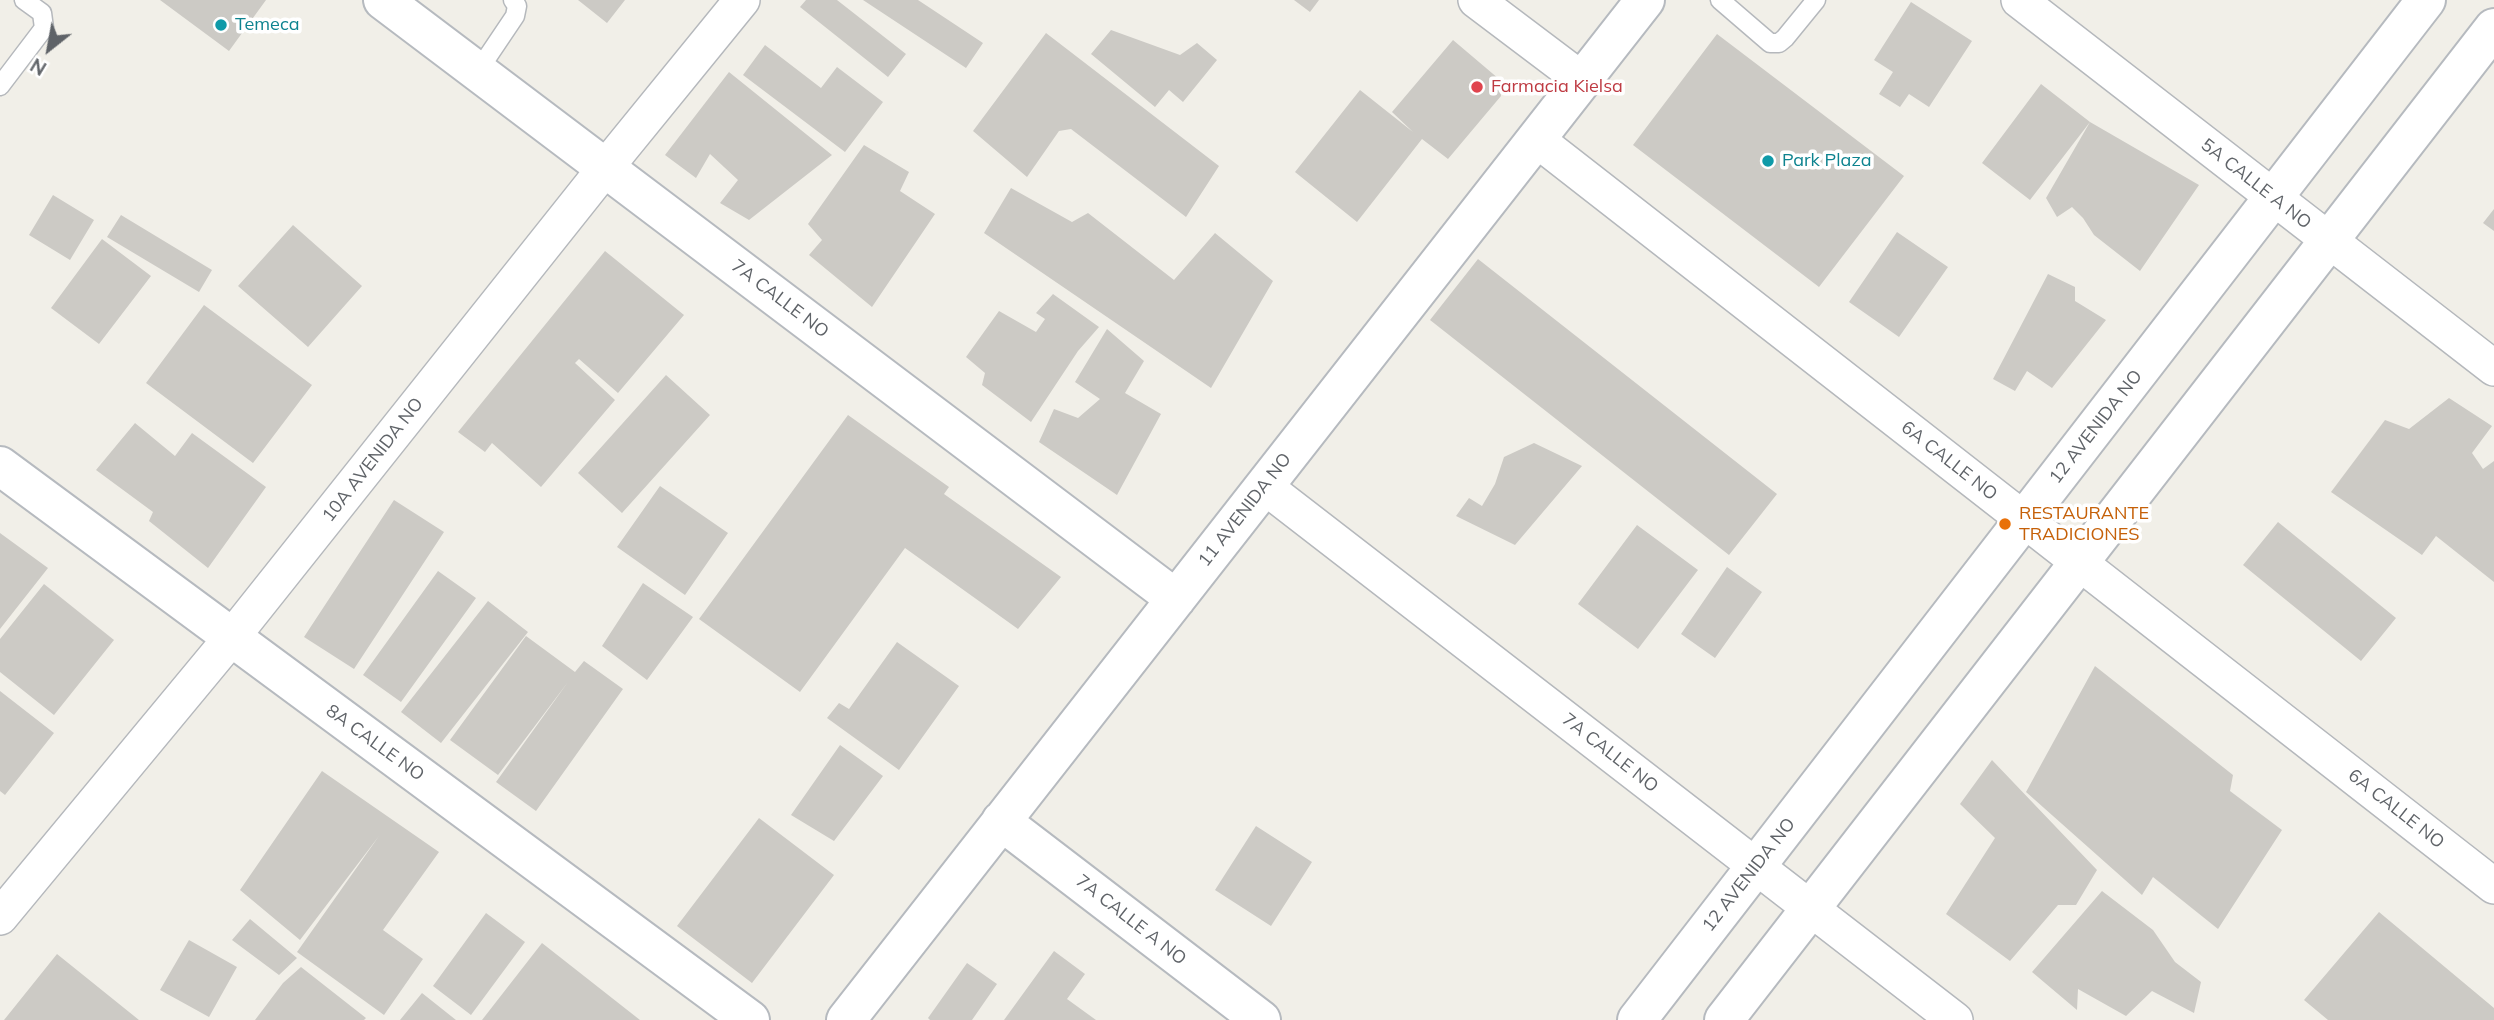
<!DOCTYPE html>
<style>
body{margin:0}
#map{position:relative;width:2494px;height:1020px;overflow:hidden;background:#f1efe8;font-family:Mulish,sans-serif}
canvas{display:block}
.north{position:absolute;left:14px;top:14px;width:70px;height:70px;-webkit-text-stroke:5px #fff;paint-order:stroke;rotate:211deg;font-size:19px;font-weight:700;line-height:28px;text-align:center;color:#5f6368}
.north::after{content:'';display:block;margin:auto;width:24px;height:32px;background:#5f6368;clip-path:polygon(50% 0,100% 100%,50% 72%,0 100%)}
</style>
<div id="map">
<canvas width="2494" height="1020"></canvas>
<div class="north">N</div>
</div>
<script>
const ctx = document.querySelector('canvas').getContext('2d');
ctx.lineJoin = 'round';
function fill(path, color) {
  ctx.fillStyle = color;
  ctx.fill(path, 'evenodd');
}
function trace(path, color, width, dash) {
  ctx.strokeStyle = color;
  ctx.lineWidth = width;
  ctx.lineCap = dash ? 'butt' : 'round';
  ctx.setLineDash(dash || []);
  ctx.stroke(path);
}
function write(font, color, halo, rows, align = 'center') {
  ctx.font = font + ' Mulish,sans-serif';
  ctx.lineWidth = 7;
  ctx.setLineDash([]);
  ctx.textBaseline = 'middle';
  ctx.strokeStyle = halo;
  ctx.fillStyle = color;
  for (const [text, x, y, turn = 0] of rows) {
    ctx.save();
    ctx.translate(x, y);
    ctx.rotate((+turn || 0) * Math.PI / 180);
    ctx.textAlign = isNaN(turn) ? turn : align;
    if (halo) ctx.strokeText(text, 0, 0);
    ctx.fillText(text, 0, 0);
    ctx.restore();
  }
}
fill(new Path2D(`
 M 160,0 L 266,0 L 229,51 Z
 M 578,0 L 625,0 L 607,23 Z
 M 806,0 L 837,0 L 906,54 L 888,77 L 800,7 Z
 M 863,0 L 918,0 L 983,43 L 966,68 Z
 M 1294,0 L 1319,0 L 1310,12 Z
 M 1911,2 L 1972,41 L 1929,107 L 1909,94 L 1900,107 L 1879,94 L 1893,72 L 1874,60 Z
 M 1111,30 L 1180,55 L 1197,43 L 1217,60 L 1183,102 L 1169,90 L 1155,107 L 1091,54 Z
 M 1046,33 L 1219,166 L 1186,217 L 1071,129 L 1059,131 L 1027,177 L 973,131 Z
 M 1717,34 L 1904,176 L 1819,287 L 1633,145 Z
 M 1453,40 L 1499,79 L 1501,96 L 1448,159 L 1422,139 L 1357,222 L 1295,172 L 1360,90 L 1413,132 L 1392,112 Z
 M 765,45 L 821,88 L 837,67 L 883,102 L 845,152 L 743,75 Z
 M 729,72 L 832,155 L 749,220 L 720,203 L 738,180 L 710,154 L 696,178 L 665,155 Z
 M 2041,84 L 2090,122 L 2199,185 L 2140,271 L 2094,235 L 2083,218 L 2072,207 L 2057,217 L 2046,198 L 2090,122 L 2030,200 L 1982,163 Z
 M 864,145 L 909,172 L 900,191 L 935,214 L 872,307 L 809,255 L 822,240 L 808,224 Z
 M 1011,188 L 1072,222 L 1088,213 L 1174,280 L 1215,233 L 1273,281 L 1211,388 L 984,233 Z
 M 53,195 L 94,220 L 70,260 L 29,235 Z
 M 2494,209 L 2494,231 L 2483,223 Z
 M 121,215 L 212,270 L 199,292 L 107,237 Z
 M 293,225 L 362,286 L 308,347 L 238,286 Z
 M 1897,232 L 1948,267 L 1899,337 L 1849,302 Z
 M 102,239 L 151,276 L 99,344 L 51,308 Z
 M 605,251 L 684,315 L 618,393 L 579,359 L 575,363 L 615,400 L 541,487 L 492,443 L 485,452 L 458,432 Z
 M 1478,259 L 1777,494 L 1729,555 L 1430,320 Z
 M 2048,274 L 2075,287 L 2075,301 L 2106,320 L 2052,388 L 2027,371 L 2015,391 L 1993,379 Z
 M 1053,294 L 1099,327 L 1078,351 L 1031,422 L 982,385 L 985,373 L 966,357 L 999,311 L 1036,332 L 1045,319 L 1036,313 Z
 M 204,305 L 312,385 L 253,463 L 146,383 Z
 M 1107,329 L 1144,361 L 1125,393 L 1161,414 L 1117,495 L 1039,442 L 1054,409 L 1078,418 L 1100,399 L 1075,382 Z
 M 666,375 L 710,415 L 622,513 L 578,473 Z
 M 2449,398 L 2492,426 L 2472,453 L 2483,469 L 2494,461 L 2494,582 L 2436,536 L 2422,555 L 2331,492 L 2385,420 L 2409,429 Z
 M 848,415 L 949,487 L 944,494 L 1061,577 L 1018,629 L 905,548 L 800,692 L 699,619 Z
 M 135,423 L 175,456 L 192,433 L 266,487 L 208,568 L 149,521 L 153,512 L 96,470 Z
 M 1534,443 L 1582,466 L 1515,545 L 1456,516 L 1469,498 L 1482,506 L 1495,484 L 1504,457 Z
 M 660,486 L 728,533 L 685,595 L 617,547 Z
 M 394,500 L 444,532 L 354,669 L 304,637 Z
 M 2278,522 L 2396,618 L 2361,661 L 2243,565 Z
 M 1637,525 L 1698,570 L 1638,649 L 1578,604 Z
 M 0,533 L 48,568 L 0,629 Z
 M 1727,567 L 1762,592 L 1715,658 L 1681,634 Z
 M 438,571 L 476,598 L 401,702 L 363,675 Z
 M 643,583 L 693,617 L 647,680 L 602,646 Z
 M 44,584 L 114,640 L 54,715 L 0,672 L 0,639 Z
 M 488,601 L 528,632 L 441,743 L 401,712 Z
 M 526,636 L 575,672 L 584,661 L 623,689 L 536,811 L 496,782 L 568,682 L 498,775 L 450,740 Z
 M 897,642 L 959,686 L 899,770 L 827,718 L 839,703 L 849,709 Z
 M 2095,666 L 2233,775 L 2230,791 L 2282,830 L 2218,929 L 2153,877 L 2142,895 L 2026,792 Z
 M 0,691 L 54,733 L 5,795 L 0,791 Z
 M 840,745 L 883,776 L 834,841 L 791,815 Z
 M 1992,760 L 2097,870 L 2076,905 L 2058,905 L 2010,961 L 1946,914 L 1995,838 L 1960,804 Z
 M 322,771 L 439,852 L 383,930 L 423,959 L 384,1015 L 297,952 L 379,836 L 300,940 L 240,890 Z
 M 759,818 L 834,875 L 752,983 L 677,926 Z
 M 1256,826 L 1312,862 L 1271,926 L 1215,890 Z
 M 2102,891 L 2153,930 L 2175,962 L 2201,982 L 2194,1013 L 2152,991 L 2126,1016 L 2078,989 L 2077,1010 L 2032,972 Z
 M 2379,912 L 2494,1008 L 2494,1020 L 2328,1020 L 2304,1000 Z
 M 486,913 L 525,942 L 471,1015 L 433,986 Z
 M 250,919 L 297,958 L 279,975 L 232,940 Z
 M 189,940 L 237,967 L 209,1017 L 160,990 Z
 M 542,943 L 640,1020 L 482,1020 Z
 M 1054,951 L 1085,974 L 1067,999 L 1096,1020 L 1004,1020 Z
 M 57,954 L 139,1020 L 4,1020 Z
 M 967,963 L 997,984 L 972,1020 L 930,1020 L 928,1018 Z
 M 301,967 L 366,1018 L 364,1020 L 255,1020 L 283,983 Z
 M 422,993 L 456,1020 L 400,1020 Z`), '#cccac5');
const lane = new Path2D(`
 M 1720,0 L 1770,43 L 1779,43 L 1785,38 L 1816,0
 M 478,71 L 515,16 L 517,6 L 513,0
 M 0,86 L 44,28 L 42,13 L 24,0`);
const street = new Path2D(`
 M 1476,0 L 1582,80
 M 2019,0 L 2494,368
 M 1536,139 L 2494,886
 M 1264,486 L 1955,1020
 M 0,917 L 232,637 L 606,167 L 742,0`);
const secondary = new Path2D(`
 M 383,0 L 1176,599
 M 0,466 L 750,1020
 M 1001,821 L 1261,1020
 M 846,1020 L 1645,0
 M 1637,1020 L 2426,0
 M 1724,1020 L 2494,28`);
trace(lane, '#b5b8bc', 21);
trace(street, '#b5b8bc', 38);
trace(secondary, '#b6babf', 42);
trace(lane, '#fff', 18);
trace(street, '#fff', 35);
trace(secondary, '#fff', 38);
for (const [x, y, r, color] of [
 [221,25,7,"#0f9aa8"],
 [1477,87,7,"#e0444e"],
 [1768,161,7,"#0f9aa8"],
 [2005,524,7,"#e8710a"]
]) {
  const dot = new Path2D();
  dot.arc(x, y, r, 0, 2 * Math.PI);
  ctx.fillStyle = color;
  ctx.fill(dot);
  trace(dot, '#fff', 2.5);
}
write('18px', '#0d838f', '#fff', [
 ["Temeca",235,25],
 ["Park Plaza",1782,161]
], 'left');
write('18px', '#be3a42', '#fff', [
 ["Farmacia Kielsa",1491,87]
], 'left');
write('18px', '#5f6368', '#fff', [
 ["5A CALLE A NO",2256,184,38],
 ["7A CALLE NO",780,299,37],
 ["12 AVENIDA NO",2096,427,-52],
 ["10A AVENIDA NO",373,460,-52],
 ["6A CALLE NO",1949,461,38],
 ["11 AVENIDA NO",1245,510,-52],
 ["8A CALLE NO",375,743,36],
 ["7A CALLE NO",1610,753,38],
 ["6A CALLE NO",2396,809,38],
 ["12 AVENIDA NO",1749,875,-52],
 ["7A CALLE A NO",1131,920,38]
]);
write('18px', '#c56008', '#fff', [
 ["RESTAURANTE",2019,514],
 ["TRADICIONES",2019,535]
], 'left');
</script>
